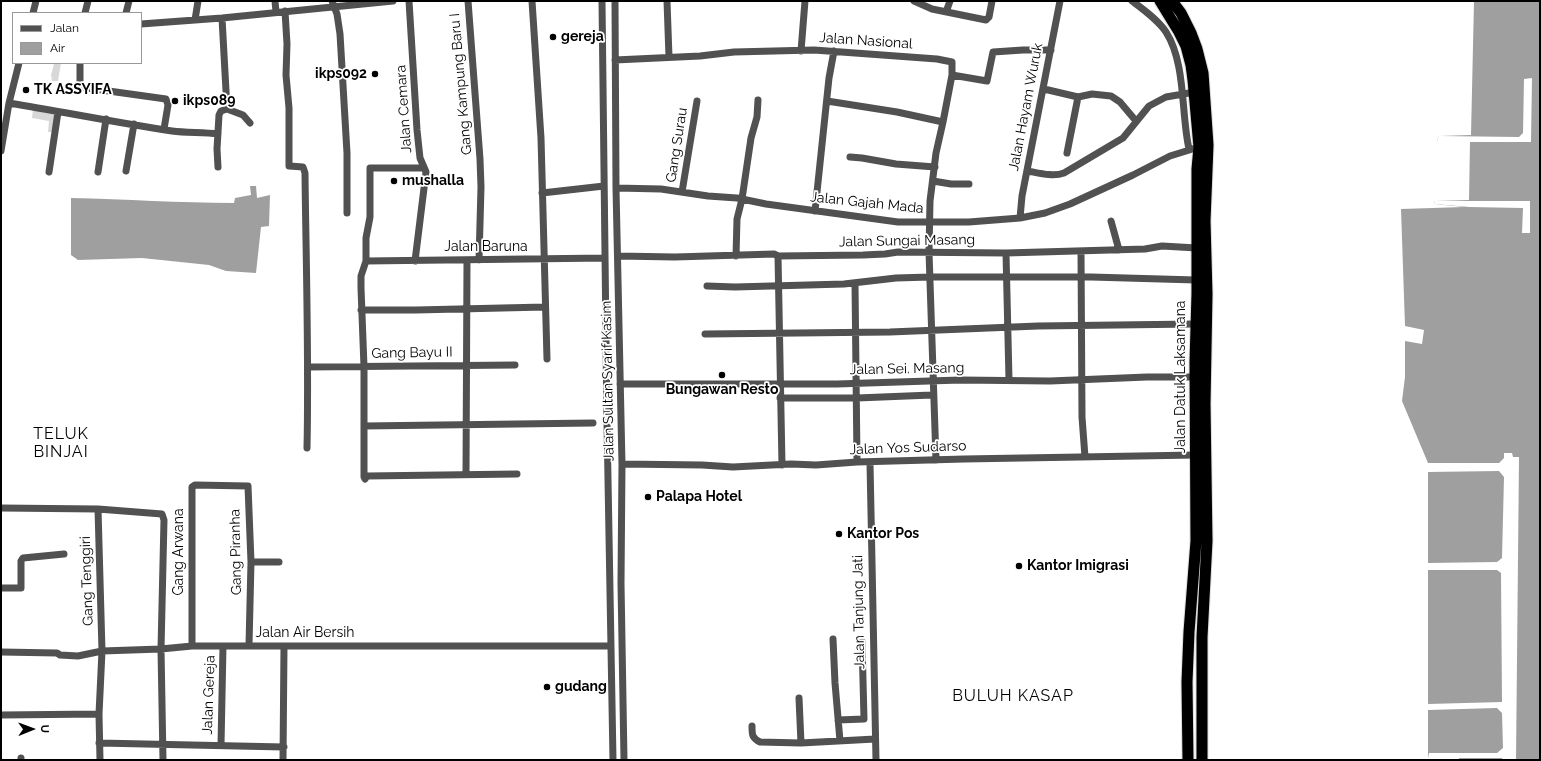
<!DOCTYPE html>
<style>
body{margin:0}
#map{position:relative;width:1541px;height:761px;overflow:hidden;background:#fff;font-family:Raleway,sans-serif}
canvas{display:block}
.frame{position:absolute;inset:0;border:2px solid #000;pointer-events:none}
.legend{position:absolute;left:12px;top:12px;width:130px;height:52px;box-sizing:border-box;background:#fff;border:1px solid #999;margin:0;padding:5px 7px;list-style:none;font-size:12px;color:#000}
.legend li{display:flex;align-items:center;gap:8px;height:20px}
.legend b{width:20px;border:1px solid #999}
.north{position:absolute;left:12px;top:709px;width:40px;height:40px;-webkit-text-stroke:3px #fff;paint-order:stroke;rotate:89deg;font-size:11px;font-weight:700;line-height:16px;text-align:center;color:#000}
.north::after{content:'';display:block;margin:auto;width:14px;height:18px;background:#000;clip-path:polygon(50% 0,100% 100%,50% 72%,0 100%)}
</style>
<div id="map">
<canvas width="1541" height="761"></canvas>
<div class="frame"></div>
<ul class="legend">
<li><b style="height:5px;background:#515151"></b>Jalan</li>
<li><b style="height:11px;background:#9f9f9f"></b>Air</li>
</ul>
<div class="north">U</div>
</div>
<script>
const ctx = document.querySelector('canvas').getContext('2d');
ctx.lineJoin = 'round';
function fill(path, color) {
  ctx.fillStyle = color;
  ctx.fill(path, 'evenodd');
}
function trace(path, color, width, dash) {
  ctx.strokeStyle = color;
  ctx.lineWidth = width;
  ctx.lineCap = dash ? 'butt' : 'round';
  ctx.setLineDash(dash || []);
  ctx.stroke(path);
}
function write(font, color, halo, rows, align = 'center') {
  ctx.font = font + ' Raleway,sans-serif';
  ctx.lineWidth = 3.5;
  ctx.setLineDash([]);
  ctx.textBaseline = 'middle';
  ctx.strokeStyle = halo;
  ctx.fillStyle = color;
  for (const [text, x, y, turn = 0] of rows) {
    ctx.save();
    ctx.translate(x, y);
    ctx.rotate((+turn || 0) * Math.PI / 180);
    ctx.textAlign = isNaN(turn) ? turn : align;
    if (halo) ctx.strokeText(text, 0, 0);
    ctx.fillText(text, 0, 0);
    ctx.restore();
  }
}
fill(new Path2D(`
 M 54,63 L 61,63 L 58,81 L 52,81 L 51,74 L 52,72 Z
 M 33,109 L 56,114 L 53,132 L 48,132 L 49,121 L 32,118 Z`), '#d8d8d8');
fill(new Path2D(`
 M 1474,1 L 1540,1 L 1540,760 L 1428,760 L 1428,463 L 1402,401 L 1405,377 L 1405,341 L 1422,344 L 1424,330 L 1405,326 L 1401,209 L 1464,207 L 1435,204 L 1434,202 L 1435,201 L 1469,200 L 1470,141 L 1438,142 L 1437,139 L 1439,136 L 1471,135 Z
 M 250,186 L 256,186 L 257,198 L 270,195 L 269,226 L 261,227 L 256,273 L 226,271 L 209,265 L 142,258 L 78,260 L 71,255 L 71,198 C 126,199 179,203 234,203 L 235,198 L 251,195 Z`), '#9f9f9f');
fill(new Path2D(`
 M 1532,78 L 1531,142 L 1438,142 L 1437,139 L 1439,136 L 1519,137 L 1523,133 L 1524,79 Z
 M 1435,201 L 1530,201 L 1530,233 L 1522,233 L 1523,208 L 1469,207 L 1435,204 L 1434,202 Z
 M 1504,453 L 1512,453 L 1513,457 L 1519,457 L 1516,760 L 1503,760 L 1502,758 L 1459,758 L 1459,760 L 1456,760 L 1428,759 L 1429,753 L 1497,753 L 1503,748 L 1502,713 L 1497,708 L 1428,710 L 1428,704 L 1502,702 L 1501,573 L 1497,570 L 1428,570 L 1428,563 L 1497,562 L 1502,558 L 1504,477 L 1499,471 L 1428,472 L 1428,463 L 1499,463 L 1504,458 Z`), '#fff');
const highway = new Path2D(`
 M 1160,1 L 1179,32 L 1186,46 L 1191,65 L 1193,80 L 1199,147 L 1197,169 L 1197,294 L 1195,362 L 1196,541 L 1189,632 L 1187,682 L 1188,760
 M 1172,1 L 1181,13 L 1191,33 L 1197,49 L 1203,73 L 1208,145 L 1205,221 L 1207,294 L 1205,404 L 1207,541 L 1202,637 L 1202,760`);
trace(highway, '#dbdbdb', 13);
trace(new Path2D(`
 M 275,1 L 276,12
 M 332,1 L 337,14 L 340,34 L 347,153 L 347,213
 M 409,1 L 417,130 L 420,158 L 426,172 L 415,261
 M 468,1 L 480,159 L 481,187 L 479,260
 M 532,1 L 541,138 L 547,359
 M 602,1 L 607,423 L 613,760
 M 615,1 L 616,188 L 622,464 L 621,583 L 624,760
 M 667,1 L 669,57
 M 914,1 L 932,9 L 986,20 L 989,17 L 992,1
 M 1132,1 C 1144,10 1158,20 1166,32 C 1186,63 1181,114 1189,149
 M 285,11 L 287,44 L 286,75 L 289,108 L 289,166 L 303,167 L 305,173 C 306,264 309,356 307,448
 M 946,12 L 950,1
 M 33,13 L 36,1
 M 85,13 L 88,1
 M 126,13 L 129,1
 M 195,20 L 198,1
 M 141,24 L 222,18 L 393,1
 M 801,51 L 805,1
 M 615,60 L 700,56 L 734,52 L 814,50 L 937,59 L 952,62 L 952,75 L 943,122 L 936,153 L 930,201 L 929,252 L 936,460
 M 80,63 L 80,87 L 166,99 L 168,105 L 164,129
 M 952,75 L 987,81 L 993,52 L 1023,50 L 1051,50
 M 1044,89 L 1078,97 L 1092,94 L 1111,96 L 1120,102 L 1136,121
 M 827,101 L 897,112 L 943,122
 M 9,103 C 64,112 118,123 172,131 C 187,133 203,132 218,134
 M 227,109 L 243,115 L 250,123
 M 1,151 L 9,103 L 19,63
 M 1067,153 L 1078,97
 M 850,157 L 862,158 L 896,164 L 935,167
 M 218,167 L 217,149 L 219,115 L 221,111 L 227,109 L 222,18
 M 424,168 L 370,168 L 370,217 L 366,238 L 366,261 L 361,276 L 361,288 L 364,367 L 364,477 L 365,479 L 367,476 L 517,474
 M 126,171 L 134,124
 M 1028,171 C 1039,173 1053,177 1064,173 L 1123,138 L 1149,106 L 1166,97 L 1195,92
 M 49,172 L 58,112
 M 98,172 L 106,119
 M 933,181 L 951,184 L 969,184
 M 616,188 L 661,189 L 708,196 L 737,198 L 766,204 L 898,222 L 969,222 L 1020,218 L 1045,213 L 1070,204 L 1133,175 L 1170,156 L 1199,147
 M 682,192 L 697,101
 M 542,193 L 604,186
 M 815,211 L 829,78 L 834,51
 M 1020,218 L 1022,196 L 1060,1
 M 1111,221 L 1119,250
 M 1081,251 L 1082,417 L 1085,457
 M 1006,253 L 1009,380
 M 618,256 L 675,257 L 774,254 L 778,256 L 863,255 L 885,254 L 898,252 L 1006,253 L 1145,249 L 1162,246 L 1197,248
 M 736,256 L 737,219 L 742,199 L 751,138 L 757,117 L 758,100
 M 778,256 L 782,465
 M 366,261 L 605,258
 M 855,283 L 857,462
 M 707,286 L 735,287 L 844,284 L 896,278 L 930,277 L 1091,277 L 1196,280
 M 361,310 L 416,310 L 545,307
 M 705,334 L 890,332 L 1038,326 L 1195,324
 M 309,367 L 515,365
 M 620,384 L 837,384 L 960,380 L 1050,381 L 1147,377 L 1195,377
 M 780,398 L 857,398 L 932,395
 M 364,426 L 593,423
 M 870,463 L 876,760
 M 622,464 L 702,465 L 733,467 L 791,464 L 816,465 L 857,462 L 964,459 L 1196,455
 M 466,474 L 467,261
 M 1,508 L 98,509 L 162,514 L 164,520 L 161,649 L 163,760
 M 98,509 L 102,651 L 99,714 L 100,760
 M 251,562 L 279,562
 M 1,588 L 21,588 L 21,561 L 23,558 L 64,554
 M 833,639 L 835,683 L 840,741
 M 192,646 L 192,487 L 195,485 L 248,486 L 251,562 L 249,645
 M 1,652 L 57,653 L 60,655 L 78,656 L 102,651 L 161,649 L 192,646 L 611,646
 M 799,698 L 801,743
 M 1,715 L 99,714
 M 838,720 L 864,719 L 862,642
 M 752,726 C 752,735 752,738 760,742 L 801,743 L 875,739
 M 99,743 L 284,747
 M 221,745 L 223,646
 M 21,760 L 21,758
 M 283,760 L 284,646`), '#515151', 7);
trace(highway, '#000', 11);
for (const [x, y, r, color] of [
 [553,37,4,"#000"],
 [375,74,4,"#000"],
 [26,90,4,"#000"],
 [175,101,4,"#000"],
 [394,181,4,"#000"],
 [722,375,4,"#000"],
 [648,497,4,"#000"],
 [839,534,4,"#000"],
 [1019,566,4,"#000"],
 [547,687,4,"#000"]
]) {
  const dot = new Path2D();
  dot.arc(x, y, r, 0, 2 * Math.PI);
  ctx.fillStyle = color;
  ctx.fill(dot);
  trace(dot, '#fff', 1.5);
}
write('bold 14px', '#000', '#fff', [
 ["gereja",561,37],
 ["ikps092",367,74,"right"],
 ["TK ASSYIFA",34,90],
 ["ikps089",183,101],
 ["mushalla",402,181],
 ["Bungawan Resto",722,390,"center"],
 ["Palapa Hotel",656,497],
 ["Kantor Pos",847,534],
 ["Kantor Imigrasi",1027,566],
 ["gudang",555,687]
], 'left');
write('14px', '#000', '#fff', [
 ["Jalan Nasional",866,41,4],
 ["Gang Kampung Baru I",461,84,-95],
 ["Jalan Hayam Wuruk",1026,107,-79],
 ["Jalan Cemara",404,109,-94],
 ["Gang Surau",677,145,-81],
 ["Jalan Gajah Mada",867,203,6],
 ["Jalan Sungai Masang",907,241,-1],
 ["Jalan Baruna",486,247],
 ["Gang Bayu II",412,353,-1],
 ["Jalan Sei. Masang",907,369,-1],
 ["Jalan Datuk Laksamana",1181,377,-90],
 ["Jalan Sultan Syarif Kasim",608,381,-91],
 ["Jalan Yos Sudarso",908,448,-2],
 ["Gang Arwana",179,552,-90],
 ["Gang Piranha",236,552,-91],
 ["Gang Tenggiri",87,581,-92],
 ["Jalan Tanjung Jati",859,612,-91],
 ["Jalan Air Bersih",305,633],
 ["Jalan Gereja",209,695,-88]
]);
ctx.letterSpacing = '1px';
write('16px', '#000', '#fff', [
 ["TELUK",61,434],
 ["BINJAI",61,452],
 ["BULUH KASAP",1013,696]
]);
ctx.letterSpacing = '0px';
</script>
